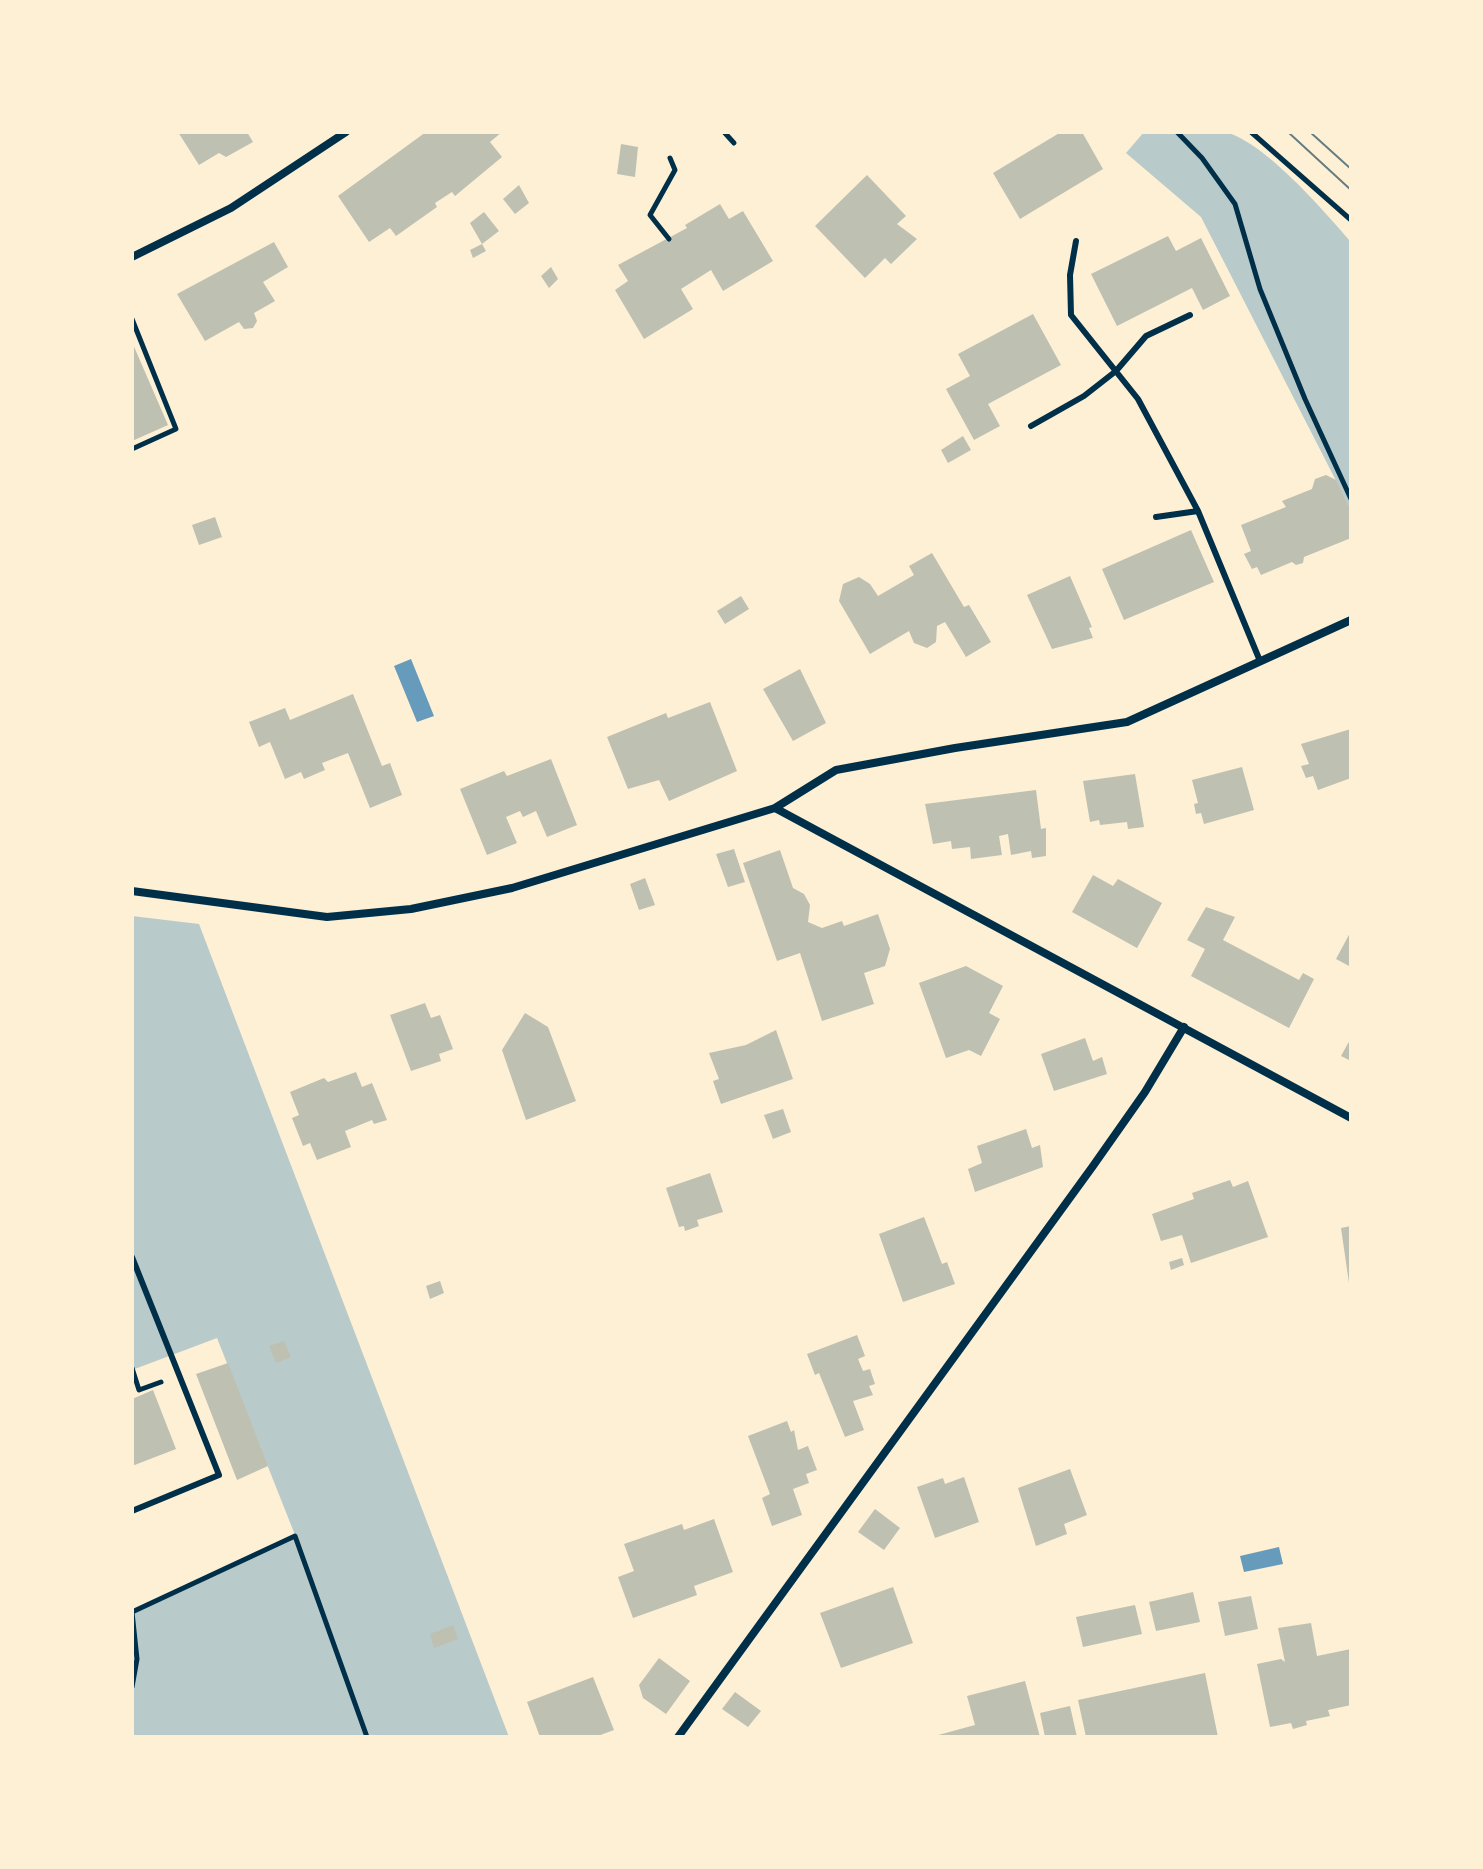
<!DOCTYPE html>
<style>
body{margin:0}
#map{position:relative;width:1483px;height:1869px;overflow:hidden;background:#fdf0d5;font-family:Overpass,sans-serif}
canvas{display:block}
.frame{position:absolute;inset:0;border:134px solid #fdf0d5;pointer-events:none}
</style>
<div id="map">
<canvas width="1483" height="1869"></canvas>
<div class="frame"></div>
</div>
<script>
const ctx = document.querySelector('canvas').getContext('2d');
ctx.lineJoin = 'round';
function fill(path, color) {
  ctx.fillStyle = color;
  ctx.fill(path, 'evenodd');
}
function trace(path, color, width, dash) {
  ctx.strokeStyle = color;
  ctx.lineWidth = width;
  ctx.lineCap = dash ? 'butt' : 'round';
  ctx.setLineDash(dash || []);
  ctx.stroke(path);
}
fill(new Path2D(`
 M 1144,132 C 1169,132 1201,126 1225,132 C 1265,142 1324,211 1351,242 L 1351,510 L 1201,217 L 1126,153 Z
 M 132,916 L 199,924 L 509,1737 L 132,1737 L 132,1612 L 295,1535 L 217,1338 L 132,1370 Z`), '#b9caca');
fill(new Path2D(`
 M 411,659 L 434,716 L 417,722 L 394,666 Z
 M 1279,1547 L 1283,1564 L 1244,1572 L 1240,1556 Z`), '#669bbc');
fill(new Path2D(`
 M 178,132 L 247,132 L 253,142 L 226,157 L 219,153 L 199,165 Z
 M 426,132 L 502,132 L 490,142 L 502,157 L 455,196 L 452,192 L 435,203 L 437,207 L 396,236 L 390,228 L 369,242 L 338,196 Z
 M 1061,132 L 1082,132 L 1103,169 L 1020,219 L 993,173 Z
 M 621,144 L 638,147 L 635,177 L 617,174 Z
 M 867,175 L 906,216 L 897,224 L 917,239 L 891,264 L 885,258 L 865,278 L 815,226 Z
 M 519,185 L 529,203 L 515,214 L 503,199 Z
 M 720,204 L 729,219 L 743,211 L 773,261 L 723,291 L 711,270 L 681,289 L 693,309 L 644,339 L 615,290 L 628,281 L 618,265 L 687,228 L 685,225 Z
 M 484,212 L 499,231 L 482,244 L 470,223 Z
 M 1168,236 L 1176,251 L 1201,238 L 1230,296 L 1203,310 L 1192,288 L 1117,326 L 1091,274 Z
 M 274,242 L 288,267 L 263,282 L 275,301 L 254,313 L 257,321 L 253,328 L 244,329 L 239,322 L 205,341 L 177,294 Z
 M 482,244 L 486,251 L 473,258 L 470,250 Z
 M 551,267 L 558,279 L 549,288 L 541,276 Z
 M 1033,314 L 1061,365 L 988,404 L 1000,426 L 974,440 L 946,389 L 970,376 L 958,354 Z
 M 132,342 L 168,425 L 132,441 Z
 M 963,436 L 971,450 L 948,463 L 941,450 Z
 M 1326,475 L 1336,480 L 1351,510 L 1351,538 L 1304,557 L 1303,563 L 1296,565 L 1292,562 L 1261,575 L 1257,567 L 1252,569 L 1244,554 L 1251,551 L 1241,525 L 1286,507 L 1282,501 L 1312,489 L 1315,479 Z
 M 215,517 L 222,537 L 199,545 L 192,525 Z
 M 1191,530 L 1214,582 L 1124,620 L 1102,569 Z
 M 932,553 L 964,607 L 969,605 L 991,642 L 966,657 L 945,622 L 937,626 L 936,642 L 927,648 L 914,643 L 909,631 L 870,654 L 839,601 L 843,584 L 859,577 L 870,584 L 878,596 L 914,575 L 909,566 Z
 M 1070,576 L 1092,627 L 1089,628 L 1093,638 L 1052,649 L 1027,595 Z
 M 741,596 L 749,609 L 725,624 L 717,611 Z
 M 800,669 L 826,723 L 793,741 L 763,689 Z
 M 353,694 L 382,766 L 390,763 L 402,795 L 370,808 L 348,753 L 322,763 L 325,770 L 304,779 L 301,772 L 285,779 L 270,742 L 259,747 L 249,722 L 285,708 L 290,720 Z
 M 710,702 L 737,771 L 669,801 L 659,780 L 628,789 L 607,737 L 666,713 L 668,718 Z
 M 1351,729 L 1351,778 L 1318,790 L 1313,776 L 1306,778 L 1301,766 L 1309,764 L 1301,744 Z
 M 551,759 L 577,825 L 547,837 L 536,811 L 523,817 L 520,811 L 506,817 L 517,843 L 487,855 L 460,789 L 504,771 L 507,776 Z
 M 1242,767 L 1254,810 L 1204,824 L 1201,813 L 1196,814 L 1194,804 L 1198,803 L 1192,780 Z
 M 1135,774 L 1144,827 L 1128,829 L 1127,822 L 1100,825 L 1099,820 L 1090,822 L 1083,781 Z
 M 1036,790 L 1041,829 L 1046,828 L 1046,856 L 1032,858 L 1031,851 L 1011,855 L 1008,834 L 999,836 L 1002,855 L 971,859 L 970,847 L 952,849 L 951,841 L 933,844 L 925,804 Z
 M 734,849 L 745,882 L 728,887 L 716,854 Z
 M 780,850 L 793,888 L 804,894 L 810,905 L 808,922 L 822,928 L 842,921 L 844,926 L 878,914 L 890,949 L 885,966 L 864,973 L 874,1004 L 822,1021 L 800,953 L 777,961 L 743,863 Z
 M 1093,875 L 1113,886 L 1118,879 L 1162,903 L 1137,948 L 1072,912 Z
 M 645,878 L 655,905 L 639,910 L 630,884 Z
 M 1206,907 L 1235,917 L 1223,940 L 1299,980 L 1303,973 L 1314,979 L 1289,1028 L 1191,976 L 1205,949 L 1187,940 Z
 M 1351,931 L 1351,967 L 1336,959 Z
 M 966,966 L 1003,986 L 989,1013 L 1000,1019 L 981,1056 L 969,1050 L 946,1058 L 919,983 Z
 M 425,1003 L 431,1018 L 440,1015 L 453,1049 L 439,1054 L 441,1061 L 411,1071 L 390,1015 Z
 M 525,1013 L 548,1027 L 576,1101 L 526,1120 L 502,1050 Z
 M 776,1030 L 793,1079 L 721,1104 L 713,1081 L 719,1079 L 709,1053 L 746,1045 Z
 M 1085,1038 L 1093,1061 L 1102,1057 L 1107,1074 L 1054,1091 L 1041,1054 Z
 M 1351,1038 L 1351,1061 L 1341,1056 Z
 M 356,1072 L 362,1087 L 372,1083 L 387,1120 L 374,1124 L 372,1120 L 345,1131 L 351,1147 L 317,1160 L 310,1143 L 303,1146 L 292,1118 L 299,1115 L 290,1092 L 324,1078 L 328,1082 Z
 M 783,1109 L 791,1132 L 773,1139 L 764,1115 Z
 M 1026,1129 L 1032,1148 L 1040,1145 L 1043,1167 L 975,1192 L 968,1169 L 982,1163 L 977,1146 Z
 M 710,1173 L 723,1212 L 697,1220 L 699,1226 L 685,1231 L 684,1226 L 679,1227 L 666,1188 Z
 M 1230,1180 L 1233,1187 L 1248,1181 L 1268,1237 L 1191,1263 L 1182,1235 L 1161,1241 L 1152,1214 L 1194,1199 L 1192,1193 Z
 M 924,1217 L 942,1264 L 947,1262 L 955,1284 L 903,1302 L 879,1234 Z
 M 1351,1226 L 1351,1283 L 1349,1283 L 1341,1228 Z
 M 1182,1258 L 1184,1265 L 1171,1270 L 1169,1262 Z
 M 440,1281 L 444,1293 L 430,1299 L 426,1286 Z
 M 857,1335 L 865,1356 L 858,1359 L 863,1371 L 870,1369 L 875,1384 L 869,1386 L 873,1395 L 853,1401 L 864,1430 L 845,1437 L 819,1373 L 815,1375 L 807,1354 Z
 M 284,1341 L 291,1357 L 276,1363 L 269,1346 Z
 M 228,1363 L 268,1466 L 237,1480 L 196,1374 Z
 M 153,1390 L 176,1449 L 132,1466 L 132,1399 Z
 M 787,1421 L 791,1432 L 794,1430 L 798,1450 L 808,1446 L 817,1470 L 806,1474 L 809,1483 L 793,1489 L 802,1515 L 772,1526 L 762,1498 L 770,1494 L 748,1436 Z
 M 1070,1469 L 1087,1515 L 1064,1524 L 1067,1534 L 1036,1546 L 1018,1488 Z
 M 964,1477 L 979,1522 L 935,1538 L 917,1487 L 943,1478 L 945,1484 Z
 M 875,1509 L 900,1528 L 884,1550 L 858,1532 Z
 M 714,1519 L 733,1572 L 694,1586 L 697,1595 L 633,1618 L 618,1577 L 634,1571 L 624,1544 L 682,1524 L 684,1530 Z
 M 893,1587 L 913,1643 L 841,1668 L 820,1613 Z
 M 1193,1592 L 1200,1622 L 1156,1631 L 1149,1602 Z
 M 1251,1596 L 1258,1629 L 1225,1636 L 1218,1602 Z
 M 1135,1605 L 1142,1634 L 1083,1647 L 1076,1617 Z
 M 1311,1623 L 1317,1656 L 1351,1649 L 1351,1705 L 1328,1710 L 1330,1716 L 1306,1721 L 1307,1725 L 1293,1729 L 1291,1723 L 1270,1727 L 1257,1664 L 1281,1659 L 1285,1662 L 1278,1628 Z
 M 453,1625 L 458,1639 L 434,1648 L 430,1634 Z
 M 659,1658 L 690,1681 L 666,1714 L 643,1698 L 639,1685 Z
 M 1205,1673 L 1218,1737 L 1086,1737 L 1078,1700 Z
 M 593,1677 L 614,1730 L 595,1737 L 540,1737 L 527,1702 Z
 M 1025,1681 L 1040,1737 L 931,1737 L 975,1725 L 967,1696 Z
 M 735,1692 L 761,1711 L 748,1727 L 722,1709 Z
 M 1070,1706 L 1077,1737 L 1045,1737 L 1040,1713 Z`), '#bec0b2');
trace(new Path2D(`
 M 724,132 L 734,143
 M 1177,132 L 1202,158 L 1235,204 L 1260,289 L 1305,399 L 1351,499
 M 1251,132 L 1351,220
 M 669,239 L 650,215 L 675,170 L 670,158
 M 132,319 L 176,429 L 132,449
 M 132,1368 L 139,1390 L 161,1382
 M 132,1687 L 137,1659 L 132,1612 L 295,1536 L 367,1737`), '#003049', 5);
trace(new Path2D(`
 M 1076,241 L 1070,275 L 1071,315 L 1138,399 L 1198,511 L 1260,661
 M 1031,426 L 1084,396 L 1116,371 L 1146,336 L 1190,315
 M 1156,517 L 1198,511
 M 132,1257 L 219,1475 L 132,1511`), '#003049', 6);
trace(new Path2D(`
 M 132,257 L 231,208 L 346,132
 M 775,808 L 1351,1118
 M 132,891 L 327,917 L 411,909 L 512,888 L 775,808 L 836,770 L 955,748 L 1127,722 L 1351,620
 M 678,1737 L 1093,1166 L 1145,1092 L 1184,1027`), '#003049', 8);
trace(new Path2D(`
 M 1288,132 L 1351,190
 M 1310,132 L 1351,169`), '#657d81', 2);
</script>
